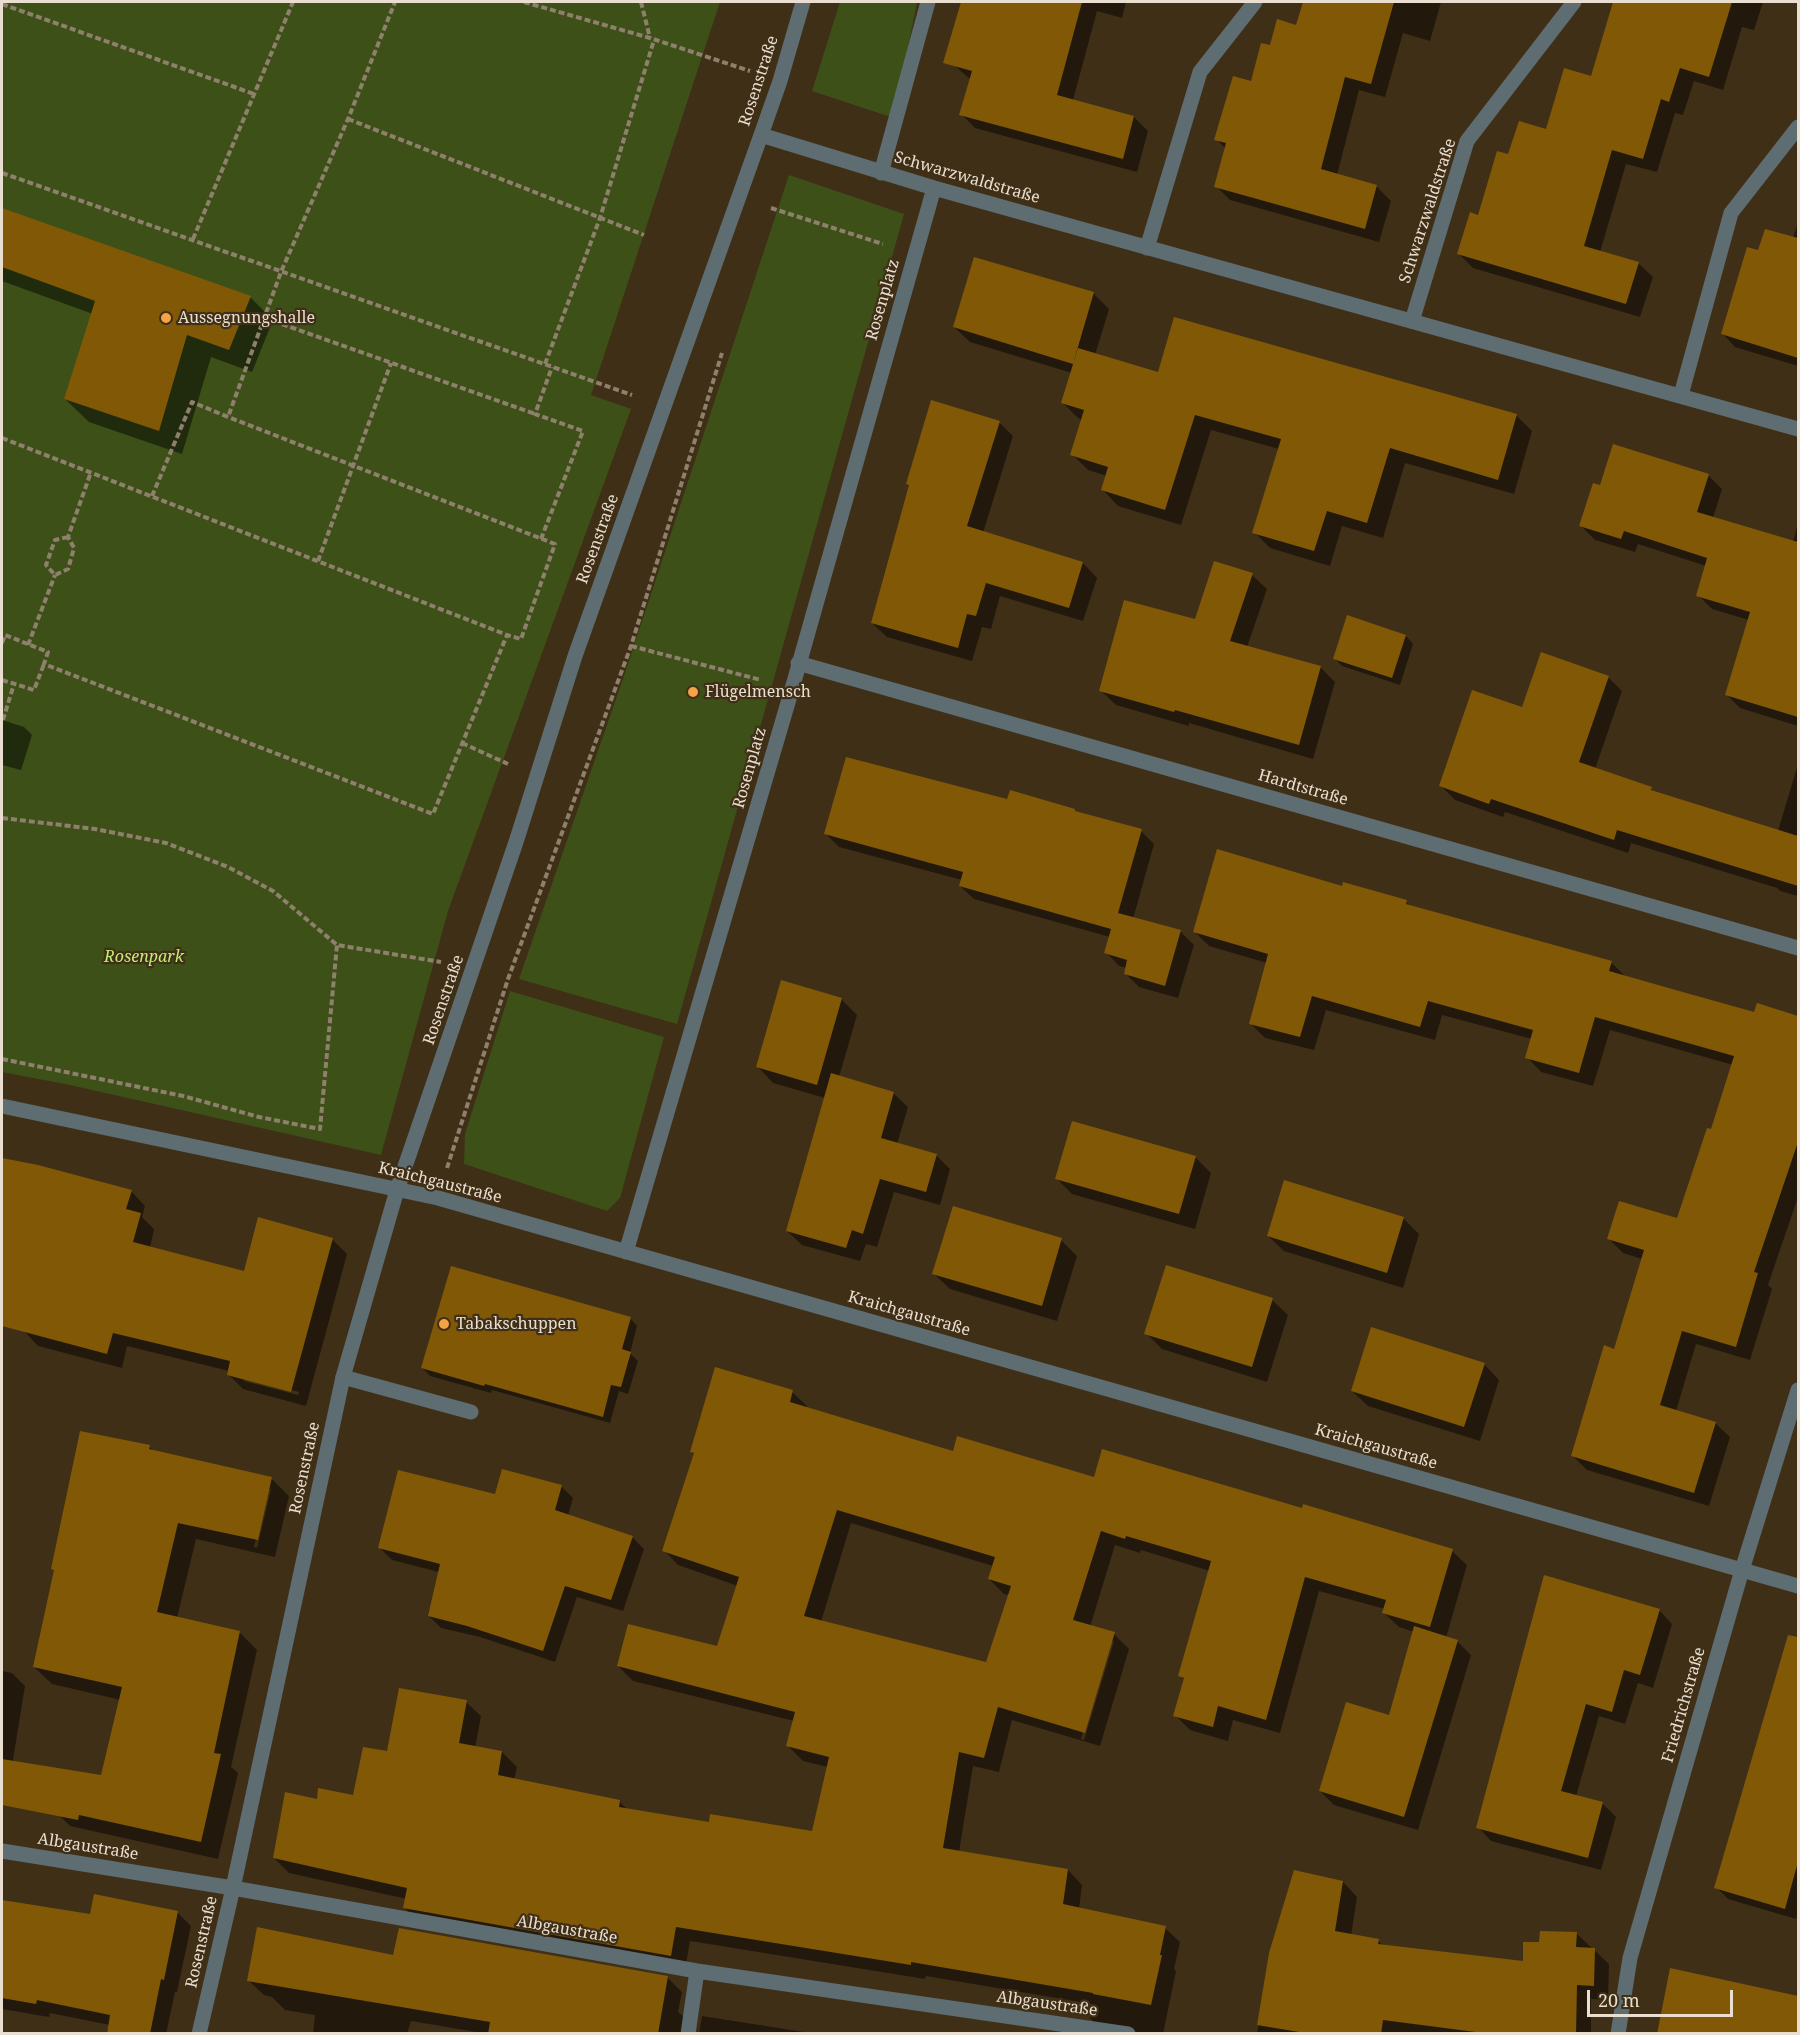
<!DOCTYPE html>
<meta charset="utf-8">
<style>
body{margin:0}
#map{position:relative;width:1800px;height:2035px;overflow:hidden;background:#402f17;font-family:"Noto Serif",serif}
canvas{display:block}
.frame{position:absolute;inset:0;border:3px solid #e9ded0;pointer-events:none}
.scale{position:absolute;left:1587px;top:1990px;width:146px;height:27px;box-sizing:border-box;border:3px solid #e9ded0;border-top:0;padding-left:8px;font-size:18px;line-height:21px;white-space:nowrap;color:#e9ded0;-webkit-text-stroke:4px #402f17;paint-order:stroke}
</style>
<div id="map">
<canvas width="1800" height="2035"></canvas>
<div class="frame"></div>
<div class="scale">20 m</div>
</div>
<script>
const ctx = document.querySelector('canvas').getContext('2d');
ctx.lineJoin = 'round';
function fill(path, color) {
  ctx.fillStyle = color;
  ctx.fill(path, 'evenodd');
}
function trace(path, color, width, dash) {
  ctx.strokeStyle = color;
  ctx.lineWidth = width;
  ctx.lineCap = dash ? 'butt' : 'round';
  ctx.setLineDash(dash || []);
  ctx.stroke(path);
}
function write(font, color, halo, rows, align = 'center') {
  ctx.font = font + ' "Noto Serif",serif';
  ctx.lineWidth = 4.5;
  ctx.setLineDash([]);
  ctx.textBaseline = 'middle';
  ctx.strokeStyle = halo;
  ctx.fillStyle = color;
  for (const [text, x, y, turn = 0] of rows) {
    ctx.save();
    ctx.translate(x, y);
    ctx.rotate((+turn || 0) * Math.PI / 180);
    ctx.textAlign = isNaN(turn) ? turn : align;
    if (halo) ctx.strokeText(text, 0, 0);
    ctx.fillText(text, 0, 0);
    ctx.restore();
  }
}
fill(new Path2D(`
 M 2,2 L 720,2 L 591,395 L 631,409 L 448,911 L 381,1155 L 70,1085 L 2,1072 Z
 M 840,2 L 917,2 L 894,118 L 812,91 Z
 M 789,175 L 904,214 L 677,1024 L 519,979 L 626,670 Z
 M 510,991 L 664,1037 L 620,1198 L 607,1211 L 464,1164 L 465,1134 Z`), '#3d5017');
fill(new Path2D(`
 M 990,2 L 1126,2 L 1122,18 L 1097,11 L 1073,100 L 1134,117 L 1148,131 L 1137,172 L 975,128 L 961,114 L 971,80 L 954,65 L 988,8 Z
 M 1305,2 L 1441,2 L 1430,41 L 1403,33 L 1385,97 L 1359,90 L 1337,175 L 1376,186 L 1391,201 L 1379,242 L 1230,200 L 1216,186 L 1226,149 L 1216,139 L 1271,47 L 1297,27 Z
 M 1629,2 L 1763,2 L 1754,30 L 1742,27 L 1723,90 L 1694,81 L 1683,115 L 1675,113 L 1657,172 L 1626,164 L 1600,252 L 1638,263 L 1653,277 L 1640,317 L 1473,268 L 1459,254 L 1509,156 L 1547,131 L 1592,78 L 1622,25 Z
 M 2,210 L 250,297 L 273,320 L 252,372 L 211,357 L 182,454 L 89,422 L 65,399 L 93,314 L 2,281 Z
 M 1798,221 L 1798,366 L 1735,347 L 1723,334 L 1759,252 L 1793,239 Z
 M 975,259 L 1094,294 L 1109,309 L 1095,355 L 1159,374 L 1175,318 L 1517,416 L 1532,431 L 1514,494 L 1405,463 L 1383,538 L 1342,526 L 1330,566 L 1270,548 L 1254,532 L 1279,449 L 1211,430 L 1181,525 L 1118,506 L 1103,490 L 1107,476 L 1088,470 L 1072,454 L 1082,420 L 1078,418 L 1063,403 L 1072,373 L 970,342 L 954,327 Z
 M 999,422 L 1013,436 L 983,533 L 1083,563 L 1097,578 L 1083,621 L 1000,596 L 991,629 L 982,627 L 972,661 L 887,637 L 872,623 Z
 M 1708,475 L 1722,489 L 1713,518 L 1793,542 L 1798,523 L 1798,726 L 1740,708 L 1726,694 L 1749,620 L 1712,609 L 1698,595 L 1706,566 L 1638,544 L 1635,552 L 1595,540 L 1581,526 L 1601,487 Z
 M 1252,575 L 1267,589 L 1247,647 L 1320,667 L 1335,682 L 1313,759 L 1189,723 L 1189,726 L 1116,705 L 1101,691 L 1196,621 Z
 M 1406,636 L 1413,644 L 1400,685 L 1342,666 L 1334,658 Z
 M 1608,677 L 1622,691 L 1595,769 L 1651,789 L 1656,793 L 1778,831 L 1798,764 L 1798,896 L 1780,891 L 1777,888 L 1631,843 L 1628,853 L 1505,812 L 1503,817 L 1455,800 L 1441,786 L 1523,709 Z
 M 2,720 L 24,727 L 32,735 L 21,770 L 2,765 Z
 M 1008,801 L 1075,810 L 1077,813 L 1141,831 L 1154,844 L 1133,919 L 1180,931 L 1194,945 L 1178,998 L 1139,987 L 1125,973 L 1127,968 L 1119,966 L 1106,952 L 1110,937 L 974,899 L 960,886 L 962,880 L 839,847 L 826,834 Z
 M 1343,887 L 1406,902 L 1412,908 L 1611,962 L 1626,977 L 1755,1014 L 1758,1005 L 1798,1017 L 1798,1197 L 1768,1285 L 1772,1289 L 1750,1360 L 1696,1344 L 1676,1411 L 1715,1423 L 1730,1437 L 1709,1506 L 1587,1470 L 1572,1455 L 1615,1351 L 1642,1259 L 1623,1253 L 1609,1239 L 1678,1220 L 1712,1131 L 1733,1065 L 1610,1030 L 1593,1086 L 1541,1072 L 1527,1057 L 1532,1039 L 1442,1015 L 1435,1040 L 1326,1010 L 1314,1050 L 1265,1038 L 1250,1023 L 1267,963 L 1209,946 L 1194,931 Z
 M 841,999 L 857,1015 L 839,1077 L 893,1093 L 908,1107 L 897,1144 L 936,1155 L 950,1169 L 940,1205 L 894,1192 L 877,1247 L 866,1244 L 860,1261 L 802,1245 L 787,1231 L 825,1098 L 773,1083 L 758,1067 Z
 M 1195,1157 L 1211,1173 L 1195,1229 L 1072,1194 L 1056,1178 Z
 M 2,1159 L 38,1166 L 131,1191 L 145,1206 L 142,1217 L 154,1229 L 150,1248 L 245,1273 L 332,1239 L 347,1254 L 306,1406 L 243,1389 L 228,1374 L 229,1371 L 127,1346 L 122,1368 L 38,1346 L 24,1331 L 40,1236 L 2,1228 ZM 244,1378 L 299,1392 L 298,1395 L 244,1381 Z
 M 1403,1218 L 1419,1234 L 1403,1288 L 1284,1251 L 1268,1236 Z
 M 1061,1240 L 1077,1256 L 1057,1321 L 950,1289 L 934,1274 Z
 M 1272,1300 L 1288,1315 L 1267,1382 L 1162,1349 L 1146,1333 Z
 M 630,1318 L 637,1326 L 630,1353 L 638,1361 L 628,1394 L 619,1391 L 610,1423 L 492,1390 L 491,1393 L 430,1376 L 422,1368 Z
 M 1484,1364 L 1499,1380 L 1480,1441 L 1368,1406 L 1352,1391 Z
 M 792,1392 L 807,1406 L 807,1408 L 954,1453 L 1095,1479 L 1303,1510 L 1452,1551 L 1467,1565 L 1446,1638 L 1457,1641 L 1471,1655 L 1418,1830 L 1334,1805 L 1320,1791 L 1390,1716 L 1414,1632 L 1399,1627 L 1384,1613 L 1385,1609 L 1319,1591 L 1280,1733 L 1233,1720 L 1228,1741 L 1190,1730 L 1175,1715 L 1185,1680 L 1180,1676 L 1210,1571 L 1141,1550 L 1140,1553 L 1115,1545 L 1090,1627 L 1114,1634 L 1129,1649 L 1100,1746 L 1012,1720 L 999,1772 L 973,1766 L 959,1852 L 1068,1870 L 1082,1885 L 1079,1909 L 1165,1928 L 1180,1942 L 1174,1969 L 1176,1971 L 1163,2034 L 1104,2033 L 1090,2018 L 1092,2004 L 926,1976 L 925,1979 L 690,1941 L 685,1970 L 419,1923 L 405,1908 L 407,1899 L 289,1873 L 274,1858 L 318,1801 L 355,1797 L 388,1753 L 466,1702 L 481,1716 L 475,1748 L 502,1752 L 517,1767 L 514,1780 L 619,1801 L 628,1810 L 710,1824 L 814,1833 L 828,1767 L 803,1761 L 788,1746 L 794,1721 L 633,1681 L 618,1666 L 718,1648 L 738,1586 L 678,1565 L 664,1550 L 695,1455 L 691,1451 ZM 851,1523 L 993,1566 L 989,1579 L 1004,1594 L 1010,1595 L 987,1664 L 821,1622 ZM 1111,1641 L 1114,1641 L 1084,1740 L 1081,1739 Z
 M 149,1447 L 155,1452 L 271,1478 L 289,1496 L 275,1557 L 196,1539 L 177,1618 L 239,1632 L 257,1650 L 231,1767 L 238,1773 L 218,1859 L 70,1826 L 52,1808 L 102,1777 L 121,1700 L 52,1684 L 34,1667 ZM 268,1489 L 271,1489 L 257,1548 L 254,1547 Z
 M 561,1486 L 573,1498 L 568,1516 L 632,1537 L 644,1549 L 623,1611 L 577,1597 L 555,1662 L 480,1637 L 441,1628 L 429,1616 L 439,1572 L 392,1560 L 380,1548 L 496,1496 Z
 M 1659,1610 L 1672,1624 L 1653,1688 L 1638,1683 L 1625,1724 L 1599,1716 L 1576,1796 L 1602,1803 L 1616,1817 L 1601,1870 L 1491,1841 L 1478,1827 Z
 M 1786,1646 L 1798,1650 L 1798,1912 L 1796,1919 L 1728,1899 L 1716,1887 Z
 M 2,1671 L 12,1673 L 25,1686 L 7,1797 L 2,1796 Z
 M 1343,1882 L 1357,1897 L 1351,1936 L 1378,1941 L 1384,1946 L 1525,1963 L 1541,1943 L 1576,1933 L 1609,1964 L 1608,2000 L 1591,1999 L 1591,2034 L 1257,2034 L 1270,1953 Z
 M 2,1901 L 92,1916 L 177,1912 L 191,1926 L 177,1992 L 175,1992 L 166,2034 L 108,2034 L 110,2025 L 50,2013 L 49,2017 L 2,2009 Z
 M 394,1956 L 667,1977 L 682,1992 L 678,2012 L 696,2027 L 695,2034 L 488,2034 L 411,2021 L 407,2034 L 313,2034 L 315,2015 L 285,2010 L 272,1997 L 264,1995 L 249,1981 Z
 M 1671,1969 L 1798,1997 L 1798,2034 L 1658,2034 Z
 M 702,2016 L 817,2034 L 699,2034 Z`), '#0007');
fill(new Path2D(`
 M 961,2 L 1082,2 L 1057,95 L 1134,116 L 1123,159 L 959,115 L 972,71 L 943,63 Z
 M 1303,2 L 1394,2 L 1371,84 L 1345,77 L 1321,169 L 1377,185 L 1365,229 L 1214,187 L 1226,143 L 1214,140 L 1233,76 L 1251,81 L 1261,43 L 1270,45 L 1277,19 L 1296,25 Z
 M 1613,2 L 1732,2 L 1709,77 L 1680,68 L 1669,102 L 1661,99 L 1643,159 L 1612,150 L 1584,246 L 1639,262 L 1626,304 L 1457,254 L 1470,212 L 1478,215 L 1497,151 L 1508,154 L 1519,121 L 1546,129 L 1564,68 L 1591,76 Z
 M 2,208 L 251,296 L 229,350 L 187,335 L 159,431 L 64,399 L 95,301 L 2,267 Z
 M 1765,229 L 1798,238 L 1798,358 L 1721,334 L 1747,247 L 1758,250 Z
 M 974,257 L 1094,292 L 1073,364 L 953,327 Z
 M 1174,317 L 1517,414 L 1498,480 L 1390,448 L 1367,523 L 1327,511 L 1314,551 L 1252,533 L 1281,439 L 1195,415 L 1165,510 L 1101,490 L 1108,467 L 1070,455 L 1084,410 L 1061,403 L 1078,348 L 1158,372 Z
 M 931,400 L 1000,421 L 967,526 L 1083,562 L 1069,608 L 986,583 L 976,616 L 967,614 L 958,648 L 871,623 L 909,485 L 906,484 Z
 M 1613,444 L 1709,474 L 1697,512 L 1798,542 L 1798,717 L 1725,695 L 1750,612 L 1696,596 L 1707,558 L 1624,531 L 1621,539 L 1579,526 L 1593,483 L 1600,485 Z
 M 1214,561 L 1253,573 L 1230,641 L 1321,666 L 1299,745 L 1175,710 L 1174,712 L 1099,691 L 1124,600 L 1195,619 Z
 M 1347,615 L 1406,635 L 1392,678 L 1333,659 Z
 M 1541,652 L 1609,676 L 1579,762 L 1652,787 L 1651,790 L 1798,836 L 1798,886 L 1617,830 L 1614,840 L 1491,799 L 1489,804 L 1439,786 L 1472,690 L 1522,707 Z
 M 846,757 L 1007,799 L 1010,790 L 1075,809 L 1075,811 L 1142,829 L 1118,913 L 1181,930 L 1165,986 L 1124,974 L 1127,960 L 1104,953 L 1111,929 L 959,886 L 963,872 L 824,834 Z
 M 1217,849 L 1342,886 L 1343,882 L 1407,900 L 1406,904 L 1612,961 L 1609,971 L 1665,987 L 1754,1012 L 1757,1003 L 1798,1016 L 1798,1142 L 1754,1272 L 1758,1273 L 1736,1347 L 1682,1331 L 1660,1405 L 1716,1422 L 1694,1493 L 1571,1456 L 1604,1345 L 1614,1349 L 1644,1250 L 1607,1239 L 1619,1201 L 1677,1218 L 1707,1128 L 1711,1129 L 1734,1056 L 1595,1017 L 1579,1073 L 1525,1058 L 1533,1030 L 1428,1001 L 1420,1027 L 1312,996 L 1300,1037 L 1249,1024 L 1268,954 L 1193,932 Z
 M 781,980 L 842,998 L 817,1085 L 756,1067 Z
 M 831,1073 L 894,1092 L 881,1138 L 937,1154 L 926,1192 L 880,1179 L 863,1234 L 852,1230 L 846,1248 L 786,1231 Z
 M 1072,1121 L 1196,1156 L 1179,1214 L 1055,1179 Z
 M 2,1158 L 38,1165 L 132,1190 L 126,1209 L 141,1213 L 133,1242 L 244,1271 L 258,1217 L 333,1238 L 291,1392 L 227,1375 L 230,1361 L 113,1333 L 107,1354 L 2,1326 Z
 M 1284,1180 L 1404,1217 L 1387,1273 L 1267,1236 Z
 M 953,1206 L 1062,1238 L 1042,1306 L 932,1274 Z
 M 1166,1265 L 1273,1298 L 1252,1367 L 1144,1334 Z
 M 451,1266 L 631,1317 L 622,1349 L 631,1352 L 621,1387 L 611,1385 L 603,1417 L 485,1384 L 484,1386 L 421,1368 Z
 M 1371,1327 L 1485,1363 L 1464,1427 L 1351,1391 Z
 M 715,1367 L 793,1390 L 790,1402 L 953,1451 L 957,1436 L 1094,1477 L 1102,1449 L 1302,1508 L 1303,1504 L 1453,1549 L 1430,1627 L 1382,1613 L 1386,1600 L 1305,1577 L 1266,1720 L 1218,1706 L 1213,1727 L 1173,1716 L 1184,1678 L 1178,1676 L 1211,1561 L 1126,1536 L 1125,1539 L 1101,1531 L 1073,1620 L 1115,1632 L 1085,1733 L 998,1707 L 984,1758 L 959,1752 L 943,1848 L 1068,1869 L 1063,1904 L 1166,1926 L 1160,1955 L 1162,1955 L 1151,2005 L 1093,1994 L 1093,1993 L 911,1962 L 911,1965 L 676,1927 L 671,1956 L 403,1908 L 407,1888 L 273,1858 L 285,1792 L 317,1799 L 318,1788 L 353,1795 L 363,1747 L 387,1751 L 399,1688 L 467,1700 L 459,1743 L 502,1751 L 498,1775 L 620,1800 L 619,1807 L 709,1822 L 710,1814 L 812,1831 L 829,1757 L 786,1746 L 795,1712 L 617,1666 L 628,1624 L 717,1646 L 739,1577 L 662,1551 L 694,1453 L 690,1452 ZM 837,1510 L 995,1557 L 988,1579 L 1011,1586 L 986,1662 L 804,1616 Z
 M 80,1431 L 150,1445 L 149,1449 L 272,1477 L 258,1540 L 178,1523 L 157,1612 L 240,1631 L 214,1753 L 221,1754 L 201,1842 L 79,1815 L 78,1820 L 2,1805 L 2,1759 L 101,1775 L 122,1687 L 33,1667 L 54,1570 L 51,1569 Z
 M 502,1469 L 562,1485 L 555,1510 L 633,1536 L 611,1600 L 565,1586 L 543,1651 L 467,1626 L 428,1616 L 440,1564 L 378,1548 L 398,1470 L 495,1494 Z
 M 1544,1575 L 1660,1609 L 1640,1675 L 1624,1670 L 1612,1712 L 1586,1704 L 1561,1791 L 1603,1802 L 1588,1858 L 1476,1828 Z
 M 1414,1626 L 1458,1640 L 1404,1817 L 1319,1791 L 1346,1702 L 1389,1715 Z
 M 1788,1635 L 1798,1637 L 1798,1862 L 1785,1909 L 1714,1888 Z
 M 1294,1870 L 1343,1881 L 1335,1931 L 1379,1939 L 1378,1944 L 1523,1961 L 1523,1942 L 1539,1942 L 1540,1931 L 1577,1932 L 1576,1947 L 1595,1948 L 1594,1986 L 1577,1985 L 1576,2034 L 1491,2034 L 1383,2020 L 1381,2034 L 1311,2034 L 1257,2025 L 1269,1953 Z
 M 94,1894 L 178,1911 L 164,1980 L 161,1979 L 150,2034 L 107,2034 L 110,2015 L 37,2000 L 36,2004 L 2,1998 L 2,1900 L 90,1914 Z
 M 257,1927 L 393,1955 L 399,1928 L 668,1976 L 658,2034 L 488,2034 L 490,2022 L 247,1981 Z
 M 1670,1968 L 1798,1996 L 1798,2034 L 1657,2034 Z`), '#815806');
trace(new Path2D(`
 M 524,2 L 650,38 L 750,71
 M 641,2 L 650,38
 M 2,4 L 254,94
 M 348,119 L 644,235
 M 2,173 L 632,395
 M 771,208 L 883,244
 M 193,239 L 293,2
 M 265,318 L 535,414
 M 545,364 L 600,218 L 654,40
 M 2,438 L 507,635 L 521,639 L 555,544 L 228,417
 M 152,496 L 192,402 L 228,417 L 281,272 L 348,119 L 395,2
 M 68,537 L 55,540 L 46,565 L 55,575 L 68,569 L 74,548 L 68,537 L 91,472
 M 541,539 L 583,431 L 535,414 L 552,367
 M 318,561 L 391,363
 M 2,643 L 5,635 L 48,652 L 44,664 L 433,814 L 507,635
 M 28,645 L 55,575
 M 631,646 L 761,680
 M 2,680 L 34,690 L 44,664
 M 3,720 L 14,684
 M 462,743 L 508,764
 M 2,818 L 95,829 L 166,843 L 228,867 L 273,891 L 337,945 L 441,962
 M 2,1059 L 183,1096 L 259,1117 L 320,1129 L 337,945
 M 447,1168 L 508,979 L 631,646 L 722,353`), '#8f806d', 4, [6, 3]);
trace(new Path2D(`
 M 881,173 L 928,2
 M 1147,248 L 1200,72 L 1255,2
 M 1412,321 L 1467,141 L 1574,2
 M 1681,395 L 1731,213 L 1798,127
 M 343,1377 L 471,1412`), '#5e6d72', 15);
trace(new Path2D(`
 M 761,135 L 934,188 L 1798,429
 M 798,663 L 1798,948
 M 2,1106 L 438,1198 L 1798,1586
 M 626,1252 L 792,689 L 934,188
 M 2,1851 L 233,1888 L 697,1971 L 1128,2034
 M 199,2034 L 233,1888 L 343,1377 L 397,1190 L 516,842 L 575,656 L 761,135 L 780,81 L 803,2
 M 688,2034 L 697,1971
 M 1618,2034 L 1630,1958 L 1742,1570 L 1798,1390`), '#5e6d72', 15);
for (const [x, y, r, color] of [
 [166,318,6,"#f6a247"],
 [693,692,6,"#f6a247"],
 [444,1324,6,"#f6a247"]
]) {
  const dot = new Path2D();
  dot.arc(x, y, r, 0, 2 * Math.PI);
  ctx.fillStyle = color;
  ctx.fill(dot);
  trace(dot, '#402f17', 2);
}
write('16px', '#e9ded0', '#402f17', [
 ["Rosenstraße",759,81,-72],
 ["Schwarzwaldstraße",967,178,16],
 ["Schwarzwaldstraße",1428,211,-72],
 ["Rosenplatz",883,300,-74],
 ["Rosenstraße",598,539,-70],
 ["Rosenplatz",750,768,-74],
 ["Hardtstraße",1303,788,16],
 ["Rosenstraße",444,1000,-71],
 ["Kraichgaustraße",440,1183,14],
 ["Kraichgaustraße",909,1314,16],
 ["Kraichgaustraße",1376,1447,16],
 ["Rosenstraße",305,1468,-78],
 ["Friedrichstraße",1684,1705,-74],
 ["Albgaustraße",88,1847,9],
 ["Albgaustraße",567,1930,10],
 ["Rosenstraße",202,1942,-77],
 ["Albgaustraße",1047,2004,8]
]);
write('16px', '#e9ded0', '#402f17', [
 ["Aussegnungshalle",178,318],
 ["Flügelmensch",705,692],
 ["Tabakschuppen",456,1324]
], 'left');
write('italic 16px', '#c1ed74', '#402f17', [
 ["Rosenpark",144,957]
]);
</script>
